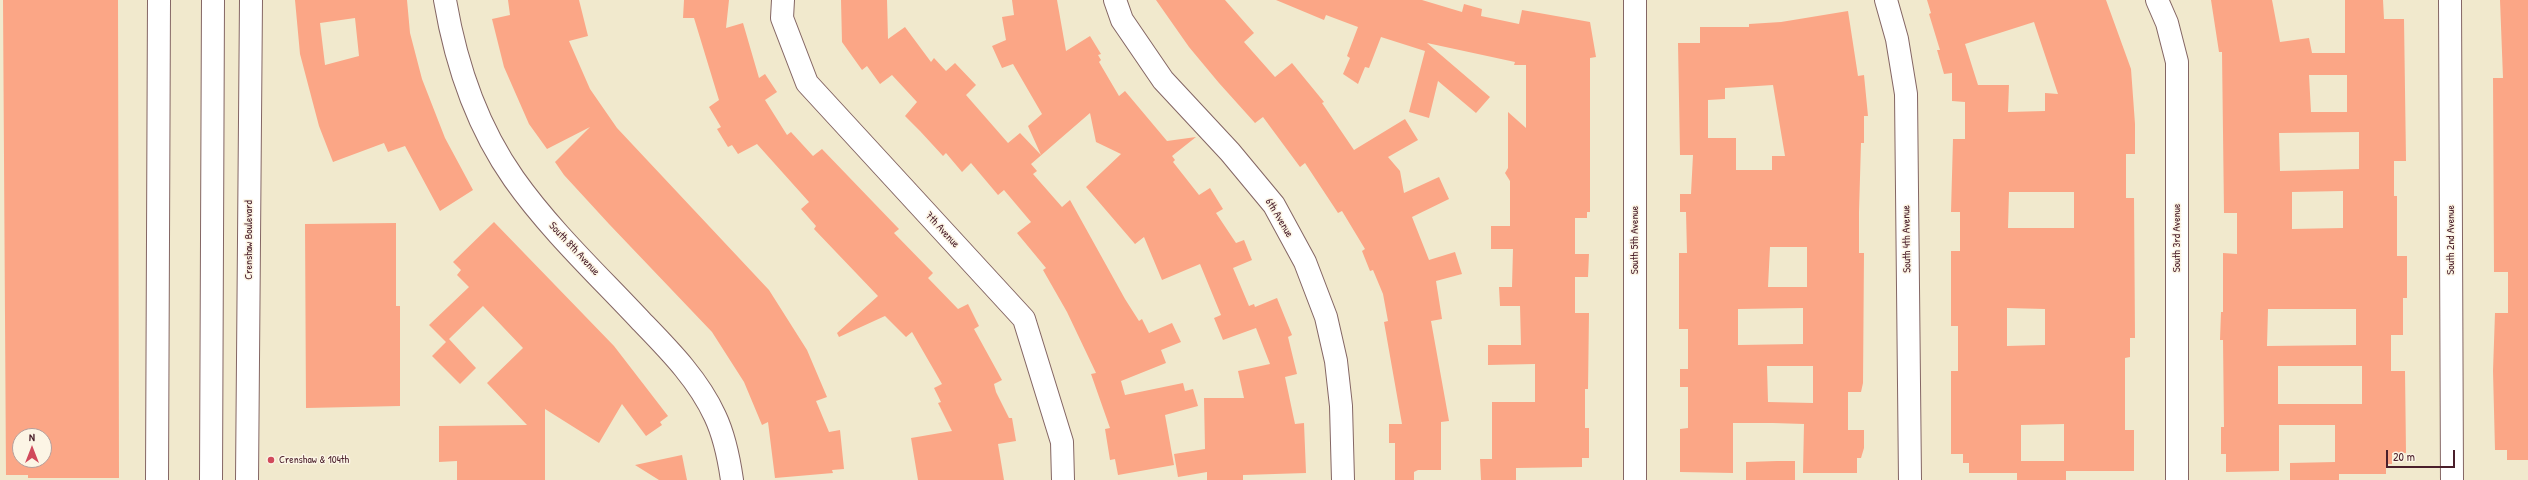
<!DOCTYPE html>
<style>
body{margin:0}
#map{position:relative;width:2528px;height:480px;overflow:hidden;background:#f1e9cd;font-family:"Patrick Hand",sans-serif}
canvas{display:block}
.north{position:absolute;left:12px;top:428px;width:40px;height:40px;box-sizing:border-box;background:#fcf5e5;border:1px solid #b59f9b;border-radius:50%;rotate:0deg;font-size:11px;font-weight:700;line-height:16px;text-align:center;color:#4a1f2b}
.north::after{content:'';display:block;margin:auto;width:14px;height:18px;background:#d1495b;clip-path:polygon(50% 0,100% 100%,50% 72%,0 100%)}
.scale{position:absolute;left:2386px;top:450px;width:69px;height:18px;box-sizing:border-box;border:2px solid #4a1f2b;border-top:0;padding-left:5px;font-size:12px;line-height:14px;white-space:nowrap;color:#4a1f2b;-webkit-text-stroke:3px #fcf5e5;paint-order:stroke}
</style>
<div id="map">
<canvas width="2528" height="480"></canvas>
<div class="north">N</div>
<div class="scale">20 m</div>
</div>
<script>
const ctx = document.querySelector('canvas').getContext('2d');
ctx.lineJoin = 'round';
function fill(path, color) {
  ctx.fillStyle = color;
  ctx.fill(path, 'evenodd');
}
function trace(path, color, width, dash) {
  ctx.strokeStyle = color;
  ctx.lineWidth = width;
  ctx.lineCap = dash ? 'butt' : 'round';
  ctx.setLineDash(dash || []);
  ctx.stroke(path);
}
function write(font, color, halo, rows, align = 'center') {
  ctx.font = font + ' "Patrick Hand",sans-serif';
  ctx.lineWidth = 3;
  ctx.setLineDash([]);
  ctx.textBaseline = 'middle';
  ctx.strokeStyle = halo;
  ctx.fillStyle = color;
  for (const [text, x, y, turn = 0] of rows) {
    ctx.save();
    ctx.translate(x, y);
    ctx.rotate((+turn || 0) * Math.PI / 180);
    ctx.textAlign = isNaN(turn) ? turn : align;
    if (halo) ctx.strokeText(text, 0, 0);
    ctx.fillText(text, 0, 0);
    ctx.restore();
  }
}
fill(new Path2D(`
 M 3,0 L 118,0 L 119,478 L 28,478 L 28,475 L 6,475 ZM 20,436 L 44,436 L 44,460 L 20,460 Z
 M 295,0 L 407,0 L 410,33 L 422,79 L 445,138 L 473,190 L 440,211 L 405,146 L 388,152 L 384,143 L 333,162 L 319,126 L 300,54 ZM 355,18 L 359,56 L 325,65 L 320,23 Z
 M 508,0 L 579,0 L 588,36 L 569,41 L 590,89 L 617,128 L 769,290 L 807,350 L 827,397 L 816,401 L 829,432 L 840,430 L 844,469 L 832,470 L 833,473 L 775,478 L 768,422 L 762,425 L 744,382 L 712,332 L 609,224 L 564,175 L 555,162 L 590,127 L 547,149 L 529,124 L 504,67 L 492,19 L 510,15 Z
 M 684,0 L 729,0 L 726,28 L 743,23 L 759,78 L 765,74 L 777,92 L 765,100 L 787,135 L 791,132 L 813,156 L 822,149 L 899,229 L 894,233 L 933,273 L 928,278 L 958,309 L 968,304 L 979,326 L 974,329 L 1002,380 L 994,384 L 996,392 L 1009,418 L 1012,418 L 1016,441 L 998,444 L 1004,480 L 918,480 L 911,438 L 952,431 L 938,403 L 941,402 L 934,388 L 942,384 L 912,332 L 906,337 L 885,316 L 839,337 L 837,333 L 878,296 L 814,229 L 816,226 L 801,209 L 809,202 L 757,144 L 738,154 L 732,145 L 728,147 L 717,129 L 721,127 L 709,107 L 719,100 L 694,18 L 683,18 Z
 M 841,0 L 887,0 L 888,39 L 905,27 L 931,62 L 934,58 L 946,71 L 955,63 L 976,85 L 966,95 L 1008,143 L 1020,133 L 1041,155 L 1028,126 L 1042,114 L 1013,64 L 1002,68 L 992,46 L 1006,40 L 1002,17 L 1014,15 L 1012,0 L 1057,0 L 1066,51 L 1090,36 L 1101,54 L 1098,55 L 1101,60 L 1099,62 L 1119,96 L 1125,91 L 1167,141 L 1196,137 L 1172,156 L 1175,160 L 1173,162 L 1199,195 L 1210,188 L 1223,209 L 1216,213 L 1236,243 L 1244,240 L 1252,260 L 1233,268 L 1249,306 L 1254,304 L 1255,307 L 1277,298 L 1292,335 L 1288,337 L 1297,374 L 1285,377 L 1295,424 L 1304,423 L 1306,473 L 1243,475 L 1243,480 L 1207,480 L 1207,472 L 1178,477 L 1174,454 L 1205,449 L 1204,398 L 1244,398 L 1238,371 L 1270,364 L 1256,328 L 1223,340 L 1214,318 L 1221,315 L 1200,264 L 1162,280 L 1144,237 L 1135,244 L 1086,187 L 1121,154 L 1096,142 L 1090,113 L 1031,164 L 1037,171 L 1033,174 L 1062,207 L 1070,200 L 1125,299 L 1139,321 L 1142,319 L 1149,333 L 1172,323 L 1181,342 L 1161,350 L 1166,363 L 1121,381 L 1125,395 L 1183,383 L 1185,391 L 1193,389 L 1198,406 L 1165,415 L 1174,465 L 1118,475 L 1115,459 L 1110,460 L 1105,429 L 1110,428 L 1091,374 L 1096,373 L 1067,312 L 1043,270 L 1046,268 L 1017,233 L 1031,222 L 1004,190 L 998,195 L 971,163 L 962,172 L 946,153 L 943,156 L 920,131 L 905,116 L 917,102 L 892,75 L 880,84 L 867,66 L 862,70 L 842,42 Z
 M 1156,0 L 1225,0 L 1254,33 L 1244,42 L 1275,77 L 1292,63 L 1324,102 L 1322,103 L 1354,150 L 1405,119 L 1418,140 L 1388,157 L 1400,171 L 1404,193 L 1439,177 L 1449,199 L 1412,217 L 1429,260 L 1455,252 L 1462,274 L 1436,281 L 1442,319 L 1431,321 L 1449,421 L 1441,422 L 1441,470 L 1418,470 L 1414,472 L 1414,480 L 1395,480 L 1395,443 L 1389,443 L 1389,424 L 1402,424 L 1384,322 L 1388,321 L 1383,294 L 1373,270 L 1370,271 L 1362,251 L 1365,249 L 1342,211 L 1338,213 L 1305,163 L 1300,167 L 1263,117 L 1255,123 L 1219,83 L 1189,47 Z
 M 1276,0 L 1422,0 L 1462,12 L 1464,4 L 1482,9 L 1481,16 L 1519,24 L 1522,10 L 1590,22 L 1596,57 L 1590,58 L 1590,212 L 1587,212 L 1587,218 L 1575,218 L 1575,254 L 1589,254 L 1588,277 L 1575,277 L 1575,313 L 1589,313 L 1588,389 L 1585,389 L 1585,428 L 1589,428 L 1589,458 L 1582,458 L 1582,467 L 1516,468 L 1516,480 L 1481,480 L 1480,459 L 1492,459 L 1492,402 L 1535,402 L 1535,364 L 1488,365 L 1488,345 L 1521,345 L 1520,306 L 1500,306 L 1499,287 L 1512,287 L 1513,249 L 1491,249 L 1491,226 L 1510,226 L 1510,181 L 1505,173 L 1508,168 L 1508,112 L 1526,128 L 1526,65 L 1514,65 L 1515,62 L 1427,43 L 1490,97 L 1476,113 L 1438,81 L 1429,118 L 1409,112 L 1425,51 L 1381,37 L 1369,68 L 1365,67 L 1358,84 L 1343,74 L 1350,58 L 1347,56 L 1358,27 L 1326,15 L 1324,20 Z
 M 1927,0 L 2106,0 L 2131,69 L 2135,124 L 2135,154 L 2126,154 L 2126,198 L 2134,198 L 2135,338 L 2130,338 L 2130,357 L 2125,358 L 2125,430 L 2134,430 L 2134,471 L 2066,471 L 2066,480 L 2017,480 L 2017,473 L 1969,473 L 1969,463 L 1963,463 L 1963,454 L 1951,454 L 1951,371 L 1958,371 L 1958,326 L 1951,326 L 1951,251 L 1960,251 L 1960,212 L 1951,212 L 1953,139 L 1965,139 L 1965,102 L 1952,101 L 1952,73 L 1944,74 L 1937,50 L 1940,50 L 1929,14 L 1931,13 ZM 2034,22 L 2058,94 L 2045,93 L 2045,111 L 2008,112 L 2009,85 L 1978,85 L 1965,44 ZM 2009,192 L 2074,192 L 2074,228 L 2008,228 ZM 2007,308 L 2045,309 L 2045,345 L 2007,346 ZM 2064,424 L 2064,461 L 2021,461 L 2021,425 Z
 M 2211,0 L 2272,0 L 2280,42 L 2309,38 L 2312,53 L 2345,53 L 2345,0 L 2383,0 L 2384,19 L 2404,19 L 2406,161 L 2394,161 L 2394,196 L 2397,196 L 2397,256 L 2407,256 L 2407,298 L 2403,298 L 2403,335 L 2391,335 L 2391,371 L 2405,371 L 2406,453 L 2392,453 L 2392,464 L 2386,464 L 2386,474 L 2339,474 L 2339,480 L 2290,480 L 2290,463 L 2335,462 L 2335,425 L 2279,425 L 2279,471 L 2226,472 L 2226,454 L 2221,454 L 2221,427 L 2224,427 L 2223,340 L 2220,340 L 2221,312 L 2223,312 L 2223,253 L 2237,254 L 2237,213 L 2224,213 L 2222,52 L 2219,52 ZM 2309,75 L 2347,75 L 2347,112 L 2311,112 ZM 2359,132 L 2359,169 L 2280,171 L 2279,133 ZM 2343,191 L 2343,228 L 2292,229 L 2292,192 ZM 2268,309 L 2356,309 L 2356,345 L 2267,346 ZM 2278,366 L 2362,366 L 2362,404 L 2278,404 Z
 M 2500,0 L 2528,0 L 2528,460 L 2507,460 L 2507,450 L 2495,450 L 2493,371 L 2495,313 L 2508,313 L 2508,272 L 2494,272 L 2493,78 L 2503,78 Z
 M 1848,11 L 1858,76 L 1864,75 L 1868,116 L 1864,116 L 1864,143 L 1861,143 L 1859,212 L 1859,253 L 1864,253 L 1863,383 L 1861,392 L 1848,392 L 1848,430 L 1864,430 L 1864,448 L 1861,458 L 1857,458 L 1857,473 L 1803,473 L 1804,424 L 1773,423 L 1733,423 L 1733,473 L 1680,472 L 1680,429 L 1688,428 L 1688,387 L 1680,387 L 1680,369 L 1688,369 L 1688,329 L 1679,329 L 1679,253 L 1687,253 L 1686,212 L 1680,212 L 1680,194 L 1691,194 L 1693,155 L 1680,155 L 1678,43 L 1700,43 L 1700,27 L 1749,27 L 1749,24 L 1781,22 ZM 1773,85 L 1785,156 L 1772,156 L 1772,170 L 1736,170 L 1736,138 L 1708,138 L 1708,100 L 1725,99 L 1725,88 ZM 1770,247 L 1807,247 L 1807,287 L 1768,287 ZM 1803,308 L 1803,344 L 1738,345 L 1738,309 ZM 1767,366 L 1813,366 L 1813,403 L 1768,402 Z
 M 494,222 L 614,346 L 668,416 L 660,422 L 662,425 L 646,436 L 622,404 L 599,443 L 545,409 L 545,480 L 457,480 L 457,461 L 439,462 L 439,426 L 527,425 L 487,383 L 523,348 L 483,306 L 449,339 L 476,368 L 460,384 L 432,356 L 446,342 L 429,325 L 469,287 L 457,275 L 461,270 L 453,262 Z
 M 396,223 L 396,306 L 400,306 L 400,406 L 306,408 L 305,224 Z
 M 682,455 L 687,480 L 659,480 L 635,465 Z
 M 1777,461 L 1795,461 L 1795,480 L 1746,480 L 1746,462 Z`), '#fba686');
const street = new Path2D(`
 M 445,0 C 456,65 476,125 514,179 C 550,230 598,275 641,321 C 669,350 698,379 715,416 C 724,435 729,459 732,480
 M 783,0 L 782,18 L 807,83 L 1024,319 L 1062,442 L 1063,480
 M 1115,0 L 1122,20 L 1163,80 L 1230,152 L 1274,205 L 1305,262 L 1326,317 L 1336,361 L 1341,406 L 1343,480
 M 1635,0 L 1635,480
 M 1886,0 L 1897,39 L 1906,94 L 1910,480
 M 2157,0 L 2167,23 L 2177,62 L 2177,480
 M 2450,0 L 2452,480
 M 157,480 L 159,0`);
const primary = new Path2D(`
 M 211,480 L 213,0
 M 247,480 L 251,0`);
trace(street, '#846664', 24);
trace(primary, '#846664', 24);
trace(street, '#fff', 22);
trace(primary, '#fff', 22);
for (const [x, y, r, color] of [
 [271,460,4,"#d1495b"]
]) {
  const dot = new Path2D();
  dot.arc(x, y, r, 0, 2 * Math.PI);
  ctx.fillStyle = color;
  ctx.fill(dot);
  trace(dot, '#fcf5e5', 1.5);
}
write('11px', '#4a1f2b', '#fcf5e5', [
 ["6th Avenue",1279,218,59],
 ["7th Avenue",942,230,47],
 ["South 3rd Avenue",2177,238,-90],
 ["South 4th Avenue",1907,239,-91],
 ["Crenshaw Boulevard",249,240,-90],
 ["South 5th Avenue",1635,240,-90],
 ["South 2nd Avenue",2451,240,-90],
 ["South 8th Avenue",574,249,47]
]);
write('11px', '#4a1f2b', '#fcf5e5', [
 ["Crenshaw & 104th",279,460]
], 'left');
</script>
